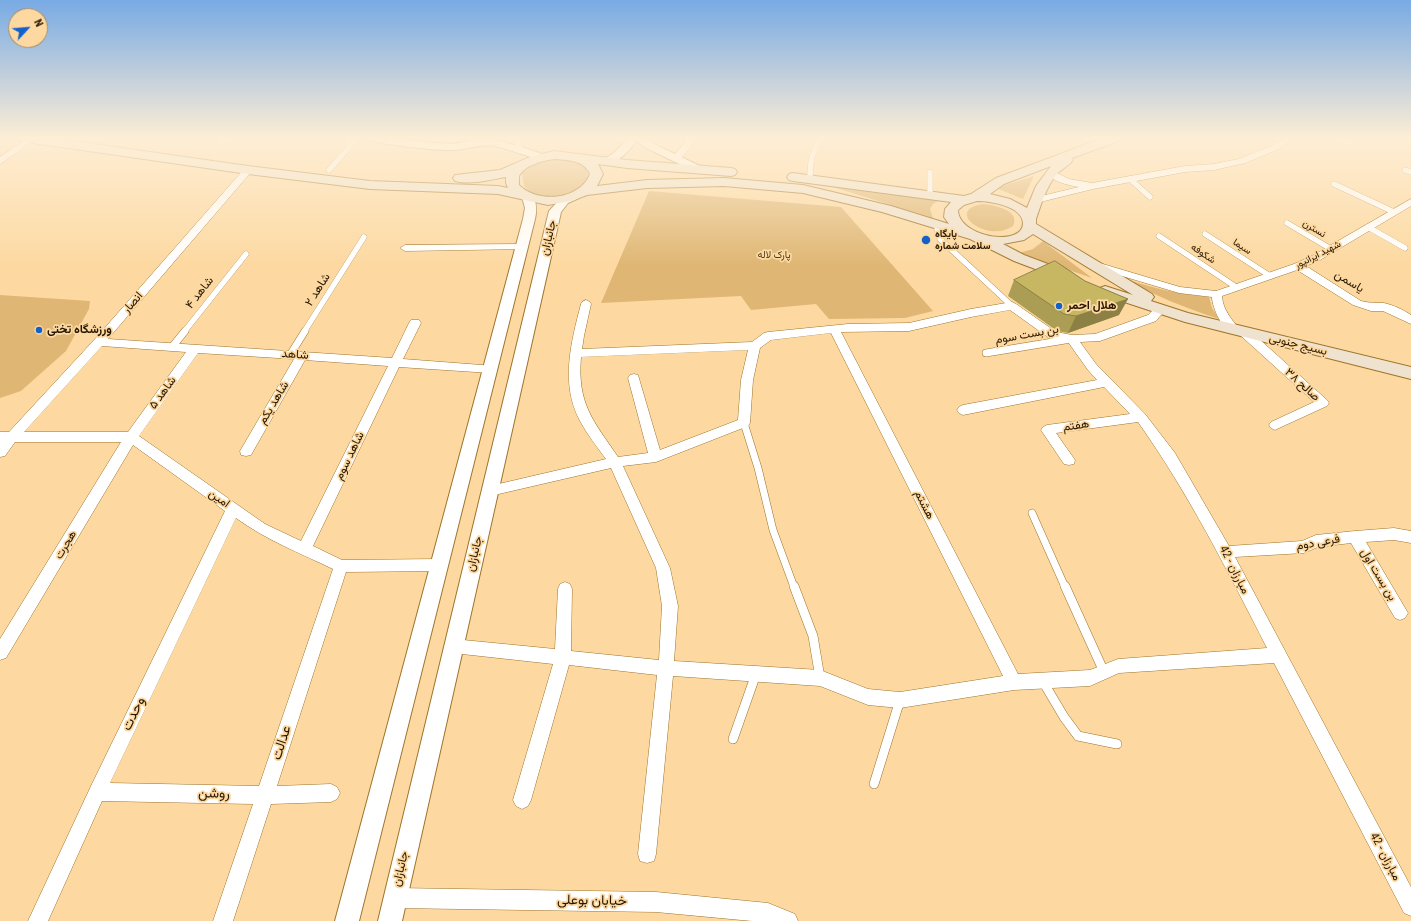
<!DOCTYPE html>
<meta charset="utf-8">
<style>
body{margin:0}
#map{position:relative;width:1411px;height:921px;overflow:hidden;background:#fdd9a1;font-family:"Roboto Condensed",sans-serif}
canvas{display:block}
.north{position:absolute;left:8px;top:8px;width:40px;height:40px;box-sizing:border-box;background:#fdd9a1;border:1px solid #a78b61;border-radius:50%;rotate:64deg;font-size:11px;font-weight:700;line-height:16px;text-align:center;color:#271700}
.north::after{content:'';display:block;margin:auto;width:14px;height:18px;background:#1261cb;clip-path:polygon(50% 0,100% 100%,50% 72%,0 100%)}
</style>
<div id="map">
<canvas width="1411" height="921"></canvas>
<div class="north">N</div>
</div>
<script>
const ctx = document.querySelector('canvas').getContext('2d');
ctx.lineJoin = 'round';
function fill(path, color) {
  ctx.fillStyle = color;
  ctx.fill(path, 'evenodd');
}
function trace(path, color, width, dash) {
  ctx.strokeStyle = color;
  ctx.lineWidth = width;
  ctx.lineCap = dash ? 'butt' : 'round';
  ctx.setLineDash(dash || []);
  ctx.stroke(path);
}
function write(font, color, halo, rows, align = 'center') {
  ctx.font = font + ' "Roboto Condensed",Vazirmatn,sans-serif';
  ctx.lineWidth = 3.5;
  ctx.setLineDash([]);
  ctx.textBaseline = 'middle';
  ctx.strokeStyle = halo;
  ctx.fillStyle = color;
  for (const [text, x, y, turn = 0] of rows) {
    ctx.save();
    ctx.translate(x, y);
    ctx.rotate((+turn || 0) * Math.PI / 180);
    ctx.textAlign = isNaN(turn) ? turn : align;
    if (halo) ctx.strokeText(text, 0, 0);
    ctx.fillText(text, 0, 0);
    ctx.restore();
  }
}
fill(new Path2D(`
 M 554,159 L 577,162 L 587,167 C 587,170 588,174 588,177 C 584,195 551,200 536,195 C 531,194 527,189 524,186 L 522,173 L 534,165 Z
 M 1034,176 L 1023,199 L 996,188 Z
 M 833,187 L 938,201 L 933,204 L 930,209 L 933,218 Z
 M 649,191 L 841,207 L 933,311 L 905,318 L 829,319 L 816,304 L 751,310 L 741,296 L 601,303 Z
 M 983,204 C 994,205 1021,210 1013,226 C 987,244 943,210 983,204 Z
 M 1043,241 L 1092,278 L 1019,253 L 1033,249 Z
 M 1121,277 C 1150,288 1178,294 1209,297 L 1212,308 L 1219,319 C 1185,308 1153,295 1121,277 Z
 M 0,295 L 90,301 L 89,309 L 66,351 L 21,391 L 0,398 Z`), '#dfb673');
const serviceFar2 = new Path2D(`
 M 1339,137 L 1351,143
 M 223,140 L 227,137
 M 518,149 L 520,137
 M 329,170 L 358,137
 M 1405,170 L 1411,172
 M 930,172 L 930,194
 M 810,178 C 810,162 812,149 823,137
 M 1130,179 L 1150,197
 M 1334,184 L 1394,212
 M 1287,223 L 1331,249
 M 936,224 L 940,239 L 1012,306
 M 1368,227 L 1405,248
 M 1205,234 L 1270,276
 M 1159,236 L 1236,287
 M 184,332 L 246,254
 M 304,332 L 364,237`);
const serviceFar1 = new Path2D(`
 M 172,347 L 185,331
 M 986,353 L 1071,339
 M 290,355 L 305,331
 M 744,423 L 758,468 L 773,530 L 794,587
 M 1032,513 L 1065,587`);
const service = new Path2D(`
 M 794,586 L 813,636 L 820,678
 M 1065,586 L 1104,672
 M 1042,680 L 1064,717 L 1078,736 L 1117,744
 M 733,739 L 756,674
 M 874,784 L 900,700`);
const minor = new Path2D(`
 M 29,137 L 35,137 L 36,139 L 0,164 L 0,157 Z
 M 689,137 L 698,137 L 679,161 L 673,161 L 672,159 L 673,157 Z
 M 1286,137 L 1296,137 L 1277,150 L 1245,163 L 1214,170 L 1185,172 L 1093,189 L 1036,203 L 1031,200 L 1033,198 L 1079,187 C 1067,185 1054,182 1046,173 L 1051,170 L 1069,179 L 1092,183 L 1185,166 L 1214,164 L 1239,159 L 1271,146 Z
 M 248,167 L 253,170 L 251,172 L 108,339 L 392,358 L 409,323 L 411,320 L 419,320 L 421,323 L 403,359 L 495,366 L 497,369 L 495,372 L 491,373 L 399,367 L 313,546 L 342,560 L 440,559 L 445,561 L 447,565 L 445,569 L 440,571 L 346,572 L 277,786 L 331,784 L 337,787 L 340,793 L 337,799 L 331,802 L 271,804 L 233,921 L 213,921 L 253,804 L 102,801 L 48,921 L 28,921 L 91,786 L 225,511 L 133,445 L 6,658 L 0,660 L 0,639 L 121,442 L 15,442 L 5,456 L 0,457 L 0,432 L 9,432 L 95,339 L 245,168 ZM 102,346 L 186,352 L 128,432 L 24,432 ZM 198,353 L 294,359 L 240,451 L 241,455 L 246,456 L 251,455 L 305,360 L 388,366 L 301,541 L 265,524 L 139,436 ZM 236,518 C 266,540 300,553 333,569 L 259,786 L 110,783 Z
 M 1411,199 L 1411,206 L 1320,260 L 1306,266 L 1361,301 C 1369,303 1376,303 1384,303 C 1393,305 1404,310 1411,315 L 1411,324 L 1383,311 L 1371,311 L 1353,305 L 1297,270 L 1222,296 C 1223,310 1231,318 1239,329 L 1237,332 C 1224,335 1212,308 1212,297 L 1179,293 L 1092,267 L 1091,265 L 1096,262 L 1180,287 L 1216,291 L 1294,264 L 1312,256 Z
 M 522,244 L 526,245 L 527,247 L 526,249 L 405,251 L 400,248 L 405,245 Z
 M 586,300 L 590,302 L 591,304 L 584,336 L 582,349 L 752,342 L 764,333 L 768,332 L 848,324 L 909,323 L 971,309 L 1012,302 L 1016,304 L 1056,332 L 1072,335 L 1095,334 L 1148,315 L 1157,306 L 1165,306 L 1166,309 L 1156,321 L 1100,341 L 1080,342 L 1096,364 L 1145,414 L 1175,453 L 1229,546 L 1302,541 L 1316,535 L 1355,531 L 1394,528 L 1411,531 L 1411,543 L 1394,540 L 1366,542 L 1408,613 L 1405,618 L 1400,620 L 1395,618 L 1351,543 L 1318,547 L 1304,553 L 1235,557 L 1411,887 L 1411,916 L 1404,913 L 1274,663 L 1119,673 L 1090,686 L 1014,690 L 900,708 L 868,705 L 820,686 L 673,676 L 656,854 L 654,861 L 647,863 L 640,861 L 638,854 L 657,675 L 569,665 L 531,800 L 528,806 L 522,809 L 516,806 L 513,800 L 553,664 L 453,653 L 448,651 L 445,646 L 448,641 L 453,639 L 555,649 L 558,589 L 560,584 L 565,582 L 570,584 L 572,589 L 571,651 L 659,660 L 662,606 L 656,568 L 611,468 L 490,496 L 485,495 L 483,491 L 485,487 L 490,486 L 606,459 C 597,447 587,434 580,421 C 560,384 571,342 581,304 L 582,302 ZM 1010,310 L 1049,338 L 1068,342 L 1088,370 L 1097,380 L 963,405 L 959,407 L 957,410 L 959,413 L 963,415 L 1104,387 L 1130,414 L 1047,425 L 1043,427 L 1041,430 L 1043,433 L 1064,464 L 1069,465 L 1074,464 L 1075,460 L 1056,433 L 1138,422 C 1189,494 1227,570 1267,648 L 1118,659 L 1090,670 L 1018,674 L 841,332 L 909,331 L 971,317 ZM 831,333 L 1003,676 L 900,692 L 868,689 L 820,670 L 674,661 L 678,606 L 670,568 L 623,466 L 656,462 L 748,426 L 750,423 L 753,380 L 760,348 L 771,340 ZM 748,350 L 741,380 L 738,420 L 660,450 L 638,375 L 634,374 L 630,375 L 628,378 L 648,453 L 618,457 C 593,420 577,404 581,357 Z
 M 1244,328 L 1248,329 L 1327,400 L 1329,403 L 1327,406 L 1279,428 L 1275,430 L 1271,428 L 1269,425 L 1271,422 L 1314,402 L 1240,335 L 1238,332 L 1240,329 Z
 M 394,888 L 656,892 L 768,903 L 795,914 L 798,921 L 752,921 L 656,912 L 394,908 L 387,905 L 384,898 L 387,891 Z`);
const tertiary = new Path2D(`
 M 363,137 C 393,137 422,143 452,144 C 461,144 470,139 479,139 C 501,139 524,148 545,155 L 546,157 L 541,160 C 525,156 510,149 494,146 C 479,144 468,149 454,150 C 441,151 369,144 363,137 Z
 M 629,137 L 646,137 L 652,143 L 702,167 L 704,169 L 702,171 L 694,171 L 644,147 L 637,141 C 629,150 615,168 601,164 L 600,162 L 615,152 Z
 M 575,193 L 579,194 L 581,196 L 579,198 L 568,203 L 561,212 L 402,921 L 378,921 L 549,211 L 560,199 Z
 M 528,194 L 532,195 C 537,203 537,210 535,219 L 359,921 L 335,921 L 523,219 L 525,208 L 522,197 L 524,195 Z`);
const secondary = new Path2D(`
 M 13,137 L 45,137 L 248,166 L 370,181 L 498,186 L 508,188 L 506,183 L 506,177 C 490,180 471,185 455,181 L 453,178 L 455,175 L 500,170 L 530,157 L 554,151 L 627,160 L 731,168 L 735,169 L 737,172 L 735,175 L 731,176 L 627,168 L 598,164 L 603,174 L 597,186 L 647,180 L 724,178 L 803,185 L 891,206 L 949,224 L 944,217 L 945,209 L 951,202 L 793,181 L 789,180 L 787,177 L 789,174 L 793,173 L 964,196 L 971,194 L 996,178 L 1106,137 L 1124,137 L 1122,140 L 1072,158 L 1073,160 C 1069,166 1061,169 1056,175 C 1046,188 1041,204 1036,219 L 1036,224 L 1152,294 L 1154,297 L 1151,301 L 1188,313 L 1411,367 L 1411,379 L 1185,322 L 1100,294 L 1098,291 L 1100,288 L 1105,286 L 1133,295 L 1033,234 L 1024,240 L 1003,244 L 1024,255 L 1069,272 L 1071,275 L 1069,278 L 1064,280 L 1059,278 L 1014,261 L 970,239 L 882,212 L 803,193 L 724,186 L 647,188 L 587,195 L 571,201 L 548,205 L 498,194 L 370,189 L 248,174 L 19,141 ZM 554,159 C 568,160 584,160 590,174 C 580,200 538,204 519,185 L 519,176 C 525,165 542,161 554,159 ZM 1051,166 L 1036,186 L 1027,208 L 1010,199 L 990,194 L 1004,184 ZM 977,201 C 990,201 1022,206 1023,223 C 1023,226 1022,229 1020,231 C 1006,245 958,233 958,210 L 964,205 Z`);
trace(serviceFar2, '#9e742b', 6);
trace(serviceFar1, '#9e742b', 8);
trace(service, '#9e742b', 10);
trace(minor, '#9e742b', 1);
trace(tertiary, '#9e742b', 2);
trace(secondary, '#9e742b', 2);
trace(serviceFar2, '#fff', 5.5);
trace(serviceFar1, '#fff', 7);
trace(service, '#fff', 9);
fill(minor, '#fff');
fill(tertiary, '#fff');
fill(secondary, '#efe2ce');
fill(new Path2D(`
 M 1014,280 L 1119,315 L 1068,333 L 1057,331 L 1008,296 Z`), '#ac9d54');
fill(new Path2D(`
 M 1128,299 L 1119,315 L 1068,333 L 1076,316 Z`), '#8c8045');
const building = new Path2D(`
 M 1055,261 L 1085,281 L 1128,299 L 1076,316 L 1064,314 L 1014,280 Z`);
fill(building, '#c8b762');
trace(building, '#8c8045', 1);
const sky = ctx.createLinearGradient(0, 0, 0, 266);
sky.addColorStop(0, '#78aae4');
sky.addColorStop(0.52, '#feeed5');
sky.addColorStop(1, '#feeed500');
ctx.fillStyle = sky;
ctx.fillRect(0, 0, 1411, 266);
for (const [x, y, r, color] of [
 [926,240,5,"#1261cb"],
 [1059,306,4,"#1261cb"],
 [39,330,4,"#1261cb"]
]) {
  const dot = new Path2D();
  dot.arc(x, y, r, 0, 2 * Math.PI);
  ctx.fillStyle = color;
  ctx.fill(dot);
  trace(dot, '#fdd9a1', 1.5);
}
write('10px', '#271700', '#fdd9a1', [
 ["نسترن",1314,229,31],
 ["سیما",1242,247,33],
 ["شکوفه",1203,254,34],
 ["شهید ایرانپور",1318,255,-27]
]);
write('bold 10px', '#271700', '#fdd9a1', [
 ["پایگاه",935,234],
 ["سلامت شماره",935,246]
], 'left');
write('10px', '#4c3918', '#fdd9a1', [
 ["پارک لاله",774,255]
]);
write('12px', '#271700', '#fdd9a1', [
 ["جانبازان",549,238,-77],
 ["یاسمن",1349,282,31],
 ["شاهد ۲",318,290,-58],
 ["شاهد ۴",200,293,-52],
 ["انصار",133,303,-49],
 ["بن بست سوم",1027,335,-10],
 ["بسیج جنوبی",1298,345,14],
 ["شاهد",295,355,4],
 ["صالح ۳۸",1302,385,42],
 ["شاهد ۵",163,393,-54],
 ["شاهد یکم",274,403,-59],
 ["هفتم",1076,426,-8],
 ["شاهد سوم",350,456,-64],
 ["امین",219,499,35],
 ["هشتم",924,505,63],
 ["فرعی دوم",1318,543,-10],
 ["هجرت",66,545,-59],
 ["جانبازان",475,554,-77],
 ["مبارزان - 42",1234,570,63],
 ["بن بست اول",1378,575,59],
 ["مبارزان - 42",1385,857,62],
 ["جانبازان",401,869,-77]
]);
write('bold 12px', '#271700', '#fdd9a1', [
 ["هلال احمر",1067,306],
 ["ورزشگاه تختی",47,330]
], 'left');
write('14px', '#271700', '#fdd9a1', [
 ["وحدت",134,714,-64],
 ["عدالت",282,743,-72],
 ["روشن",214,794,1],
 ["خیابان بوعلی",592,901,1]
]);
</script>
